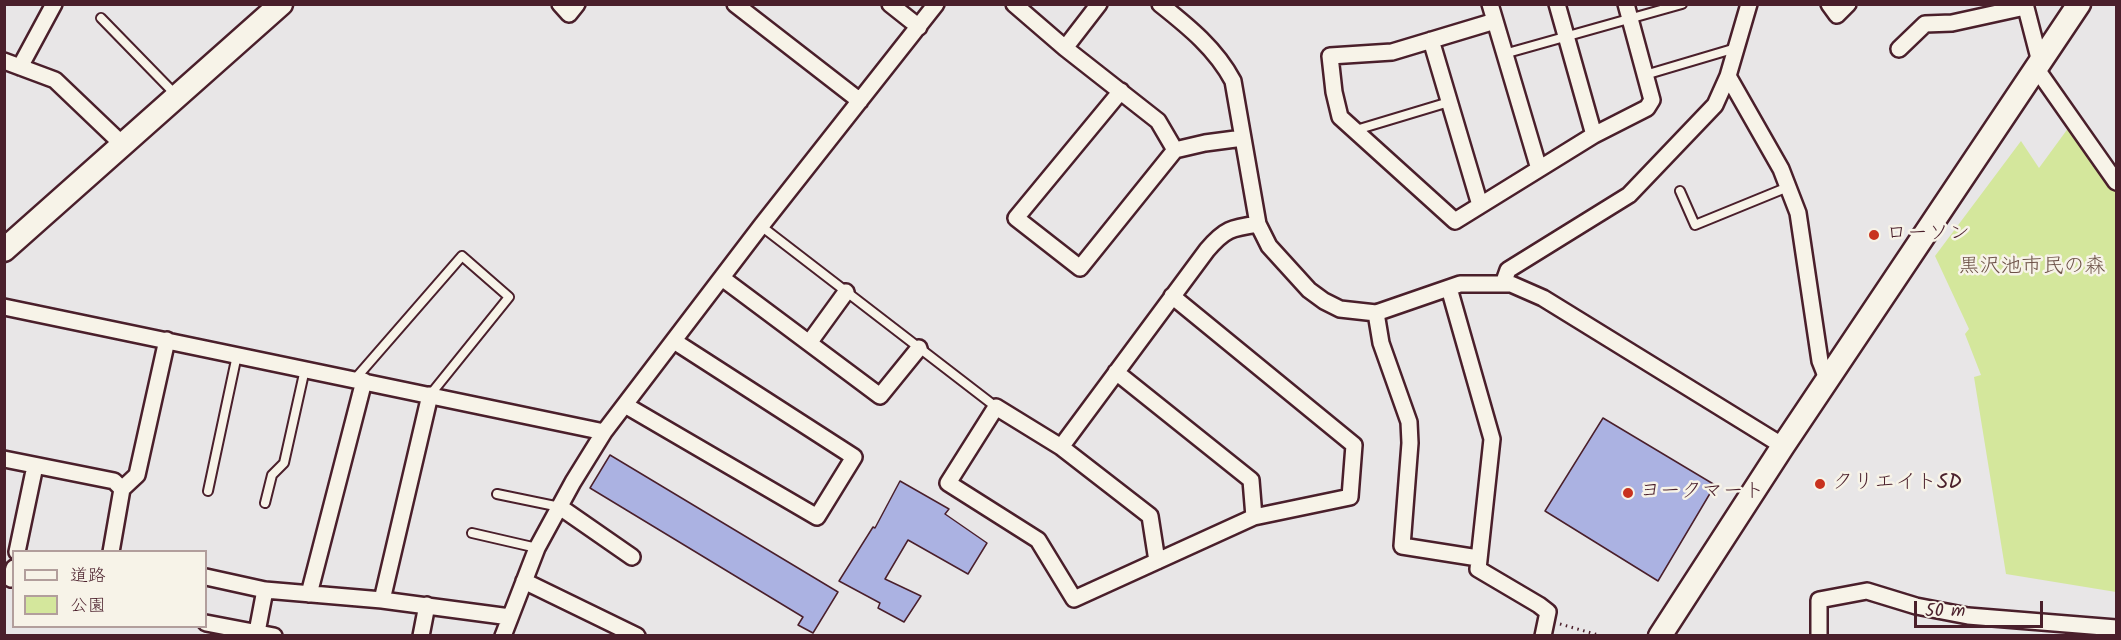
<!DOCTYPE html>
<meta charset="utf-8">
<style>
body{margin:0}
#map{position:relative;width:2121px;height:640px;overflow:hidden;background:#e8e6e7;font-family:Kalam,"Klee One",sans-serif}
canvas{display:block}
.frame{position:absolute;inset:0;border:6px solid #4a1f2b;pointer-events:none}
.legend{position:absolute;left:12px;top:550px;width:195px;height:78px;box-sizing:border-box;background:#f7f3e8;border:2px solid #b29e9c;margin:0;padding:8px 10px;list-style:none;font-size:18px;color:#4a1f2b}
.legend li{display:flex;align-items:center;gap:12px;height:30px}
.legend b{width:30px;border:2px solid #b29e9c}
.scale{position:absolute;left:1914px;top:601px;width:129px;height:27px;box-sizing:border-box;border:3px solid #4a1f2b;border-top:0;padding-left:8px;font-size:18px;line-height:21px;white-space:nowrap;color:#4a1f2b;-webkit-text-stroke:4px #f7f3e8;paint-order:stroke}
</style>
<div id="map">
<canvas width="2121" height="640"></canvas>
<div class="frame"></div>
<ul class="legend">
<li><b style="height:8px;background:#f7f3e8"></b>道路</li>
<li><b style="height:16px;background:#d4e79c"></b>公園</li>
</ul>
<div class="scale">50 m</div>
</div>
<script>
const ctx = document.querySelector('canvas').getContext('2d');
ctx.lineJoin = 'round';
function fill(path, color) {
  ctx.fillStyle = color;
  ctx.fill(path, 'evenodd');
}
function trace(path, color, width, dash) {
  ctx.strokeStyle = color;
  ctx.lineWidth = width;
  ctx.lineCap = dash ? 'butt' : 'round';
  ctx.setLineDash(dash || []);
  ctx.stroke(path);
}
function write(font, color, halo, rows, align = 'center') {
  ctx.font = font + ' Kalam,"Klee One",sans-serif';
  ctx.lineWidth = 5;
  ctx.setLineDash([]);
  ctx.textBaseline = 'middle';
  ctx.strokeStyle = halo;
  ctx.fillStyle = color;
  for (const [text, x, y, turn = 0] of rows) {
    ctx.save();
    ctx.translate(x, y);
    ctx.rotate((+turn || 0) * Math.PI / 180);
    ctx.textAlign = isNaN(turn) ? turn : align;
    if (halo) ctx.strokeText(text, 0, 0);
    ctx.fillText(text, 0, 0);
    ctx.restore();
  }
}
fill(new Path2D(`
 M 2069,127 L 2116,193 L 2116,592 L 2006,574 L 1974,377 L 1981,375 L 1965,334 L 1969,329 L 1935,256 L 2021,141 L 2039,168 Z`), '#d4e79c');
const building = new Path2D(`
 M 1603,418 L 1715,485 L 1658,581 L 1545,511 Z
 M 610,455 L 838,592 L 813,633 L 798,625 L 803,617 L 590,488 Z
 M 900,481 L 949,509 L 945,514 L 987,543 L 968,574 L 908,540 L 885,579 L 921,596 L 904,622 L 878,608 L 880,603 L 839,581 L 873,527 L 875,528 Z`);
fill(building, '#abb2e2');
trace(building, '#4a1f2b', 1.5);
const lane = new Path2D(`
 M 101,18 L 176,95
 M 1504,54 L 1682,4
 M 1645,75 L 1736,48
 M 1356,130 L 1449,102
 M 1680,191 L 1695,225 L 1788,187
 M 761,226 L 996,407
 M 355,379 L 462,256 L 509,297 L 430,395
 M 208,491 L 237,355
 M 497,494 L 560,507
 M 265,503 L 272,475 L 284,463 L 305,369
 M 472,533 L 537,548`);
const street = new Path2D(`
 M 560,4 L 569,14 L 577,4
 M 735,4 L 860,101
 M 890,4 L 919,27
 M 1014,4 L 1065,48
 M 1099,4 L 1065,48 L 1158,121 L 1175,150
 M 1160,4 C 1189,27 1216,49 1233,81 L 1258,224 L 1269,246 L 1309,290 L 1324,301 L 1340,309 L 1376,313 L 1460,284 L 1511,284 L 1543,298 L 1783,446
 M 1490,4 L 1539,169
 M 1557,4 L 1594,135
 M 1749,4 L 1728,76 L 1781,169 L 1798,213 L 1820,361 L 1828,381
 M 1829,4 L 1837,15 L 1848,4
 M 2025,4 L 2040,62
 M 1495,21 L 1392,52 L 1330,56 L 1334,92 L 1340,117 L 1455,221 L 1594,135 L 1647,108 L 1652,100 L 1626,4
 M 1431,40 L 1480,205
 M 1899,49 L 1925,24 L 1952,23 L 2025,7
 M 4,61 L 55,80 L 122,144
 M 20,67 L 54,4
 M 2036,68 L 2116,182
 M 1121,91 L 1016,218 L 1080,268 L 1175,150 L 1205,143 L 1243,138
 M 722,278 L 880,396 L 919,348
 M 1503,284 L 1508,270 L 1629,195 L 1715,105 L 1728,76
 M 1449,288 L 1492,439 L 1478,569 L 1539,605 L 1548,612 L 1543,636
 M 4,307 L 604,432
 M 1376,313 L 1381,343 L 1409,422 L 1410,443 L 1402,546 L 1478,558
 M 809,343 L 846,292
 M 1116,372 L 1251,480 L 1254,517
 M 625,405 L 817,517 L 854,457 L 674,341
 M 1061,447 L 1207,250 C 1225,229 1231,228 1258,224
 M 4,459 L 114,481 L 122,489
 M 560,507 L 632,557
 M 17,552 L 35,466
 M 111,552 L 122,489 L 137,475 L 167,340
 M 1157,561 L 1150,516 L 1061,447 L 996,407 L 948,483 L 1038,540 L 1074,599 L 1254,517 L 1350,497 L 1354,445 L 1172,296
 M 206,577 L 265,590 L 382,600 L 510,617
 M 11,579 L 14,568
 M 524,581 L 637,636
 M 309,594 L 364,381
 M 382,600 L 430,395
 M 206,623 L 274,636
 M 257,632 L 265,590
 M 421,636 L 427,605
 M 503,636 L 537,548 L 573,482 L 604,432 L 761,226 L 936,4
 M 1819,636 L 1819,600 L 1867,591 L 1916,606 L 1968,616 L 2116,628`);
const secondary = new Path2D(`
 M 4,250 L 281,4
 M 1660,636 L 1783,446 L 2079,4`);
trace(lane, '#4a1f2b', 12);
trace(street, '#4a1f2b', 20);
trace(secondary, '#4a1f2b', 27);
trace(new Path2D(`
 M 1560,624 L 1602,636`), '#4a1f2b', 3, [1.5, 4.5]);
trace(lane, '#f7f3e8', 8);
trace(street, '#f7f3e8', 15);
trace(secondary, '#f7f3e8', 22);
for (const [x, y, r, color] of [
 [1874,235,6,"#c8321e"],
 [1820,484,6,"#c8321e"],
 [1628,493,6,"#c8321e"]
]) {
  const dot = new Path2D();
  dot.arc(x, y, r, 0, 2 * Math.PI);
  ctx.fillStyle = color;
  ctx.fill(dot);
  trace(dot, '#f7f3e8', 2);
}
write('21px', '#4a1f2b', '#f7f3e8', [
 ["ローソン",1886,235],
 ["クリエイトSD",1832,484],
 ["ヨークマート",1640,493]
], 'left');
write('21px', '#6c5147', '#f7f3e8', [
 ["黒沢池市民の森",2032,268]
]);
</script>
